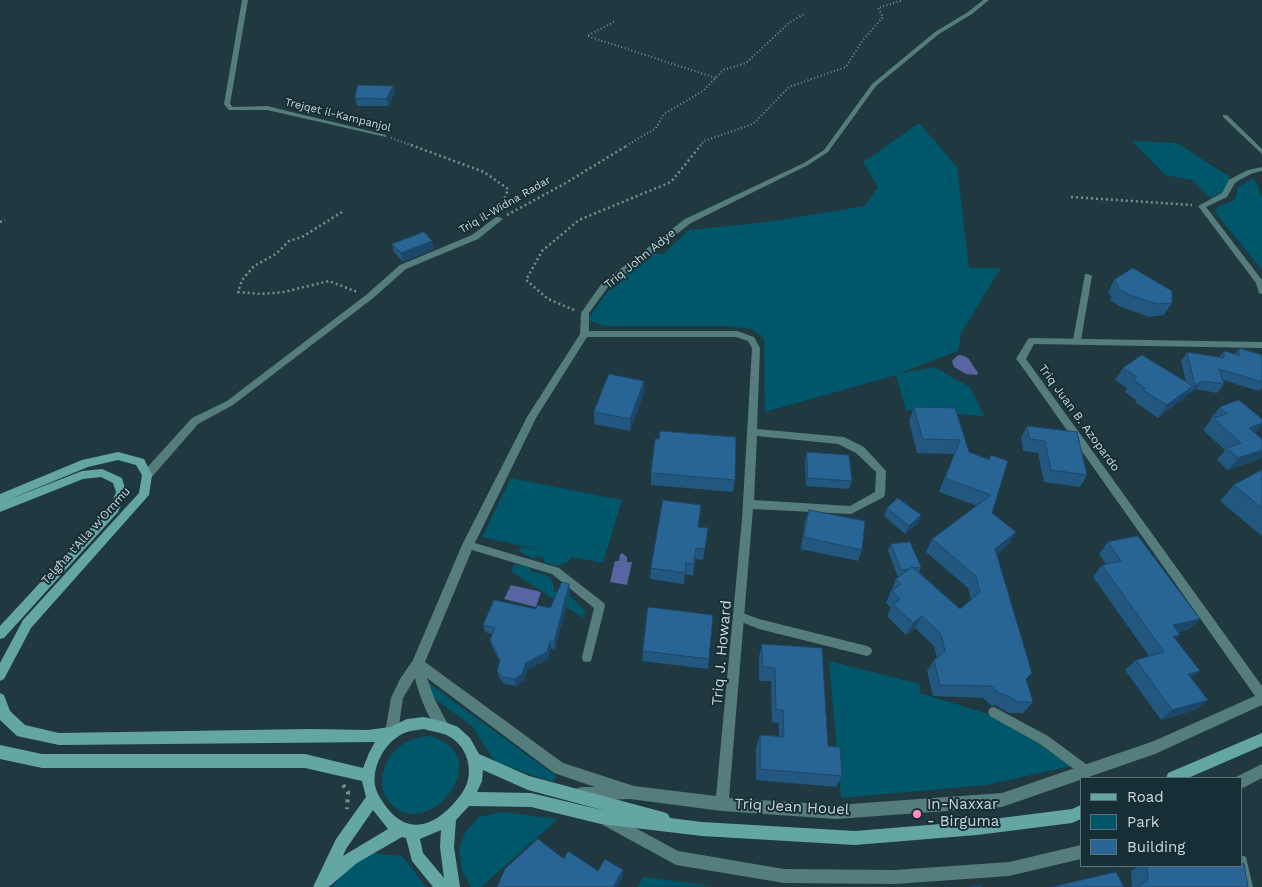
<!DOCTYPE html>
<meta charset="utf-8">
<style>
body{margin:0}
#map{position:relative;width:1262px;height:887px;overflow:hidden;background:#203840;font-family:"Work Sans",sans-serif}
canvas{display:block}
.legend{position:absolute;left:1080px;top:777px;width:162px;height:90px;box-sizing:border-box;background:#162e35;border:1px solid #5e7278;margin:0;padding:6px 9px;list-style:none;font-size:15px;color:#cbd9dd}
.legend li{display:flex;align-items:center;gap:10px;height:25px}
.legend b{width:25px;border:1px solid #5e7278}
</style>
<div id="map">
<canvas width="1262" height="887"></canvas>
<ul class="legend">
<li><b style="height:6px;background:#64a6a3"></b>Road</li>
<li><b style="height:14px;background:#00576a"></b>Park</li>
<li><b style="height:14px;background:#286595"></b>Building</li>
</ul>
</div>
<script>
const ctx = document.querySelector('canvas').getContext('2d');
ctx.lineJoin = 'round';
function fill(path, color) {
  ctx.fillStyle = color;
  ctx.fill(path, 'evenodd');
}
function trace(path, color, width, dash) {
  ctx.strokeStyle = color;
  ctx.lineWidth = width;
  ctx.lineCap = dash ? 'butt' : 'round';
  ctx.setLineDash(dash || []);
  ctx.stroke(path);
}
function write(font, color, halo, rows, align = 'center') {
  ctx.font = font + ' "Work Sans",sans-serif';
  ctx.lineWidth = 4;
  ctx.setLineDash([]);
  ctx.textBaseline = 'middle';
  ctx.strokeStyle = halo;
  ctx.fillStyle = color;
  for (const [text, x, y, turn = 0] of rows) {
    ctx.save();
    ctx.translate(x, y);
    ctx.rotate((+turn || 0) * Math.PI / 180);
    ctx.textAlign = isNaN(turn) ? turn : align;
    if (halo) ctx.strokeText(text, 0, 0);
    ctx.fillText(text, 0, 0);
    ctx.restore();
  }
}
fill(new Path2D(`
 M 919,123 L 957,167 L 969,268 L 1001,268 L 961,333 L 958,351 L 900,373 L 934,367 L 970,387 L 984,416 L 906,410 L 896,375 L 765,412 L 764,339 L 752,329 L 726,326 L 603,326 L 588,320 C 609,287 623,273 654,251 L 662,255 L 689,230 L 766,222 L 865,206 L 878,187 L 863,162 Z
 M 1132,141 L 1177,143 L 1230,177 L 1228,190 L 1210,198 L 1192,180 L 1165,175 Z
 M 1254,178 L 1262,197 L 1262,270 L 1215,212 L 1217,207 L 1235,200 L 1238,187 Z
 M 511,478 L 622,500 L 603,563 L 571,557 L 568,562 L 557,566 L 544,562 L 544,558 L 537,556 L 534,559 L 519,551 L 520,547 L 541,550 L 482,537 Z
 M 515,564 L 530,568 L 531,572 C 543,575 554,572 554,592 L 566,592 L 586,612 L 583,618 L 511,571 Z
 M 829,661 L 920,684 L 920,693 L 988,714 L 1010,725 L 1072,766 L 986,785 L 841,798 Z
 M 427,682 L 556,776 L 553,782 L 495,762 L 472,726 L 432,697 Z
 M 429,736 C 503,755 423,849 388,800 C 374,781 387,751 407,742 C 414,738 421,737 429,736 Z
 M 502,812 L 558,819 L 481,887 L 471,887 L 462,870 L 459,848 L 466,831 L 479,817 Z
 M 368,853 L 402,856 L 426,887 L 333,887 L 340,875 Z
 M 643,877 L 712,886 L 638,887 Z`), '#00576a');
fill(new Path2D(`
 M 958,355 C 971,355 970,364 978,372 L 977,375 L 966,374 L 954,367 L 952,361 Z
 M 622,553 L 627,557 L 627,562 L 632,562 L 627,585 L 610,582 L 615,561 L 619,561 L 620,555 Z
 M 511,585 L 541,592 L 536,607 L 504,599 Z`), '#5765a3');
trace(new Path2D(`
 M 614,22 L 587,36 L 716,78
 M 391,138 L 414,146
 M 626,146 L 656,128 L 664,114 L 703,91 L 723,70 L 746,63 L 790,22 L 804,14
 M 700,146 L 704,141 L 753,124 L 789,87 L 846,67 L 862,41 L 883,17 L 878,8 L 903,0`), '#7b8e94', 2, [1, 2.5]);
trace(new Path2D(`
 M 411,145 L 484,172 L 508,189 L 500,210
 M 1071,197 L 1192,205
 M 342,212 L 302,237 L 289,241 L 276,254 L 254,266 L 242,280 L 238,292 L 261,294 L 284,292 L 329,281 L 357,292
 M 507,215 L 564,184 L 628,145
 M 0,222 L 5,220
 M 574,310 L 548,299 L 526,280 L 542,251 L 579,220 L 671,182 L 701,145`), '#7b8e94', 2.5, [2, 3]);
trace(new Path2D(`
 M 343,785 L 348,792 L 347,809`), '#7b8e94', 4, [3, 5]);
fill(new Path2D(`
 M 1223,115 L 1227,115 L 1262,149 L 1262,154 L 1223,117 Z
 M 1085,274 L 1088,274 L 1092,276 L 1081,340 L 1077,343 L 1073,340 Z
 M 468,541 L 559,568 L 604,603 L 605,606 L 591,661 L 587,662 L 583,661 L 582,657 L 594,608 L 552,574 L 465,548 L 463,545 L 465,542 Z
 M 740,612 L 759,619 L 867,646 L 871,648 L 872,651 L 871,654 L 867,656 L 759,629 L 736,620 L 735,617 L 736,614 Z
 M 994,707 L 1048,736 L 1090,767 L 1092,771 L 1090,775 L 1086,777 L 1082,775 L 1040,744 L 990,716 L 988,712 L 990,708 Z`), '#557d7b');
fill(new Path2D(`
 M 242,0 L 248,0 L 230,104 L 233,107 L 267,106 L 386,135 L 386,137 L 267,110 L 229,110 L 224,104 Z
 M 983,0 L 989,0 L 972,14 L 939,34 L 876,86 L 828,152 L 808,165 L 691,223 L 608,287 L 589,313 L 589,331 L 737,331 L 754,337 L 760,348 L 757,429 L 844,437 L 864,447 L 886,471 L 885,494 L 884,497 L 851,514 L 753,509 L 729,798 L 836,805 L 1002,793 L 1154,741 L 1255,696 L 1018,361 L 1016,359 L 1028,339 L 1031,338 L 1262,342 L 1262,348 L 1034,344 L 1026,359 L 1262,686 L 1262,705 L 1155,754 L 1002,807 L 836,819 L 722,811 L 630,799 L 581,801 L 576,799 L 574,794 L 576,789 L 581,787 L 595,787 L 554,773 L 427,678 L 435,700 L 450,728 L 449,733 L 444,734 C 431,729 418,692 415,678 L 403,698 L 397,738 L 392,739 L 387,738 L 385,733 L 391,698 L 400,679 L 413,660 L 462,545 L 527,417 L 580,334 L 581,313 L 602,283 L 685,219 L 804,163 L 824,150 L 872,84 L 935,32 L 968,12 ZM 587,337 L 736,337 L 748,341 L 752,348 L 742,519 L 716,796 L 634,786 L 563,763 L 425,662 L 474,545 L 536,418 ZM 757,436 L 838,444 L 856,453 L 876,472 L 875,492 L 850,506 L 754,500 Z
 M 1262,167 L 1262,171 L 1253,173 L 1241,179 L 1235,183 L 1227,197 L 1206,207 L 1262,280 L 1262,294 L 1259,293 L 1256,283 L 1198,206 L 1222,193 L 1229,180 L 1236,176 L 1248,170 Z
 M 496,217 L 499,217 L 503,219 L 478,239 L 406,269 L 372,299 L 233,405 L 198,424 L 151,478 L 143,478 L 142,475 L 143,472 L 192,418 L 227,401 L 366,295 L 400,265 L 472,235 Z
 M 1262,764 L 1262,778 L 1241,789 L 1241,778 L 1236,777 Z
 M 608,813 L 678,851 L 784,869 L 895,870 L 1009,862 L 1081,845 L 1081,859 L 1009,876 L 895,884 L 784,883 L 676,865 L 603,825 L 601,820 L 603,815 Z
 M 1241,855 L 1246,857 L 1253,887 L 1239,887 L 1235,866 L 1241,866 Z`), '#557d7b');
fill(new Path2D(`
 M 118,452 L 144,459 L 152,475 L 149,495 L 31,628 L 4,679 L 0,681 L 0,663 L 23,620 L 139,493 L 142,475 L 136,465 L 118,460 L 88,467 L 5,501 L 82,471 L 102,469 L 122,478 L 126,492 L 118,512 L 4,638 L 0,639 L 0,626 L 110,507 L 116,492 L 113,483 L 101,477 L 83,479 L 0,512 L 0,503 L 3,502 L 0,503 L 0,494 L 82,460 Z
 M 0,693 L 4,695 L 10,711 L 25,725 L 59,733 L 311,729 L 368,730 L 390,727 L 407,719 L 424,717 L 445,722 L 458,727 L 470,738 L 479,754 L 529,776 L 663,812 L 668,814 L 670,818 L 702,822 L 855,831 L 977,821 L 1072,809 L 1081,805 L 1081,819 L 1072,823 L 977,835 L 855,845 L 702,836 L 601,824 L 531,807 L 469,806 L 456,820 L 454,847 L 460,887 L 433,887 L 412,861 L 406,838 L 402,837 L 357,863 L 331,885 L 328,887 L 313,887 L 336,839 L 366,797 L 362,781 L 305,768 L 42,768 L 0,759 L 0,745 L 42,754 L 305,754 L 363,768 L 369,753 L 375,742 L 59,745 L 17,736 L 0,720 ZM 424,729 C 432,732 442,732 450,737 C 469,748 475,775 462,793 C 443,820 413,840 388,809 C 384,804 378,796 376,789 C 370,770 384,743 402,734 C 408,731 417,730 424,729 ZM 483,770 L 528,790 L 606,811 L 531,793 L 477,792 L 482,781 ZM 373,810 L 388,829 L 343,856 L 346,849 ZM 441,830 L 440,847 L 444,878 L 423,853 L 420,839 Z
 M 1262,733 L 1262,746 L 1188,778 L 1166,778 L 1168,773 Z`), '#64a6a3');
fill(new Path2D(`
 M 393,86 L 395,93 L 388,106 L 357,106 L 355,98 Z
 M 432,241 L 434,249 L 403,262 L 394,252 L 392,244 Z
 M 1114,280 L 1172,303 L 1164,315 L 1149,317 L 1119,306 L 1110,300 L 1112,297 L 1108,293 Z
 M 1239,348 L 1262,355 L 1262,388 L 1259,391 L 1223,380 L 1224,384 L 1217,393 L 1196,389 L 1189,394 L 1189,392 L 1184,398 L 1158,418 L 1135,402 L 1136,400 L 1125,392 L 1127,388 L 1115,380 L 1123,368 L 1186,382 L 1181,361 L 1187,352 L 1219,358 L 1224,351 L 1235,354 Z
 M 644,393 L 630,431 L 594,424 L 594,412 Z
 M 914,407 L 955,408 L 969,452 L 989,459 L 991,455 L 992,513 L 1016,532 L 1008,545 L 997,554 L 1026,680 L 1033,702 L 1023,713 L 1009,713 L 995,705 L 992,706 L 983,698 L 933,696 L 927,671 L 934,660 L 937,658 L 934,646 L 915,628 L 906,635 L 887,616 L 891,608 L 886,603 L 896,579 L 899,577 L 898,577 L 888,551 L 891,544 L 921,567 L 919,572 L 960,609 L 971,600 L 968,588 L 926,552 L 932,539 L 977,506 L 939,492 L 954,454 L 917,453 L 909,421 Z
 M 1220,407 L 1262,439 L 1262,456 L 1260,459 L 1228,470 L 1217,460 L 1225,450 L 1203,430 L 1211,420 L 1210,419 Z
 M 1027,426 L 1087,475 L 1080,487 L 1044,482 L 1038,453 L 1023,451 L 1021,438 Z
 M 807,452 L 852,481 L 849,489 L 806,486 L 805,460 Z
 M 1262,470 L 1262,536 L 1220,501 L 1234,485 Z
 M 651,473 L 735,480 L 733,492 L 651,485 Z
 M 887,508 L 921,515 L 918,523 L 905,534 L 884,516 Z
 M 809,510 L 862,550 L 858,561 L 801,549 L 805,521 Z
 M 698,527 L 708,528 L 703,560 L 695,559 L 693,576 L 685,574 L 684,584 L 650,579 L 651,568 Z
 M 1108,542 L 1200,619 L 1188,630 L 1178,632 L 1180,635 L 1175,639 L 1191,678 L 1208,700 L 1195,710 L 1161,720 L 1125,670 L 1136,660 L 1149,656 L 1093,577 L 1102,565 L 1106,564 L 1099,554 Z
 M 569,584 L 570,592 L 555,649 L 551,648 L 548,659 L 527,670 L 524,681 L 516,686 L 504,684 L 499,677 L 497,671 L 500,662 L 492,647 L 490,640 L 492,634 L 485,632 L 483,625 L 550,608 Z
 M 762,644 L 828,746 L 842,776 L 836,787 L 756,780 L 756,747 L 760,735 L 779,736 L 779,723 L 772,722 L 771,681 L 759,681 L 759,657 Z
 M 643,651 L 709,659 L 708,669 L 642,661 Z
 M 1139,866 L 1241,866 L 1248,887 L 1132,887 L 1131,871 Z`), '#225780');
fill(new Path2D(`
 M 393,86 L 395,93 L 388,106 L 386,99 Z
 M 432,241 L 434,249 L 403,262 L 401,253 Z
 M 644,381 L 644,393 L 630,431 L 630,419 Z
 M 1202,381 L 1196,389 L 1189,394 L 1195,386 Z
 M 1193,386 L 1184,398 L 1158,418 L 1167,405 Z
 M 1262,423 L 1262,426 L 1255,434 L 1249,428 Z
 M 1262,450 L 1262,456 L 1260,459 L 1228,470 L 1238,458 Z
 M 921,515 L 918,523 L 905,534 L 909,526 Z
 M 1016,532 L 1008,545 L 987,562 L 995,549 Z
 M 569,584 L 570,592 L 555,649 L 554,642 Z
 M 922,616 L 915,628 L 906,635 L 913,623 Z
 M 1200,619 L 1188,630 L 1162,636 L 1173,625 Z
 M 1180,635 L 1169,645 L 1173,636 Z
 M 550,641 L 551,648 L 548,659 L 527,670 L 524,681 L 516,686 L 515,679 L 526,663 Z
 M 1200,671 L 1188,681 L 1188,674 Z
 M 1208,700 L 1195,710 L 1161,720 L 1172,710 Z
 M 623,870 L 623,876 L 617,887 L 613,887 Z`), '#1c4768');
const building = new Path2D(`
 M 358,85 L 393,86 L 386,99 L 355,98 Z
 M 424,232 L 432,241 L 401,253 L 392,244 Z
 M 1133,268 L 1172,291 L 1172,303 L 1157,304 L 1127,294 L 1117,288 L 1119,286 L 1114,280 Z
 M 1239,348 L 1262,355 L 1262,382 L 1219,369 L 1224,384 L 1202,381 L 1195,386 L 1187,352 L 1224,358 L 1224,351 L 1239,355 Z
 M 1142,355 L 1193,386 L 1167,405 L 1143,390 L 1145,388 L 1133,380 L 1137,377 L 1123,368 Z
 M 609,374 L 644,381 L 630,419 L 594,412 Z
 M 1239,400 L 1262,419 L 1262,423 L 1249,428 L 1262,439 L 1262,450 L 1238,458 L 1227,448 L 1241,443 L 1213,418 L 1227,414 L 1220,407 Z
 M 914,407 L 955,408 L 969,452 L 989,460 L 991,455 L 1008,461 L 992,513 L 1016,532 L 995,549 L 1032,673 L 1026,679 L 1033,702 L 1018,702 L 1004,694 L 1000,694 L 991,686 L 940,685 L 934,660 L 945,651 L 941,634 L 922,616 L 913,623 L 893,604 L 900,599 L 892,591 L 901,584 L 896,579 L 912,567 L 960,609 L 980,592 L 976,576 L 932,539 L 991,495 L 945,478 L 960,440 L 923,439 Z
 M 1027,426 L 1077,432 L 1087,475 L 1051,470 L 1045,441 L 1030,439 Z
 M 660,431 L 736,437 L 735,480 L 651,473 L 655,439 L 659,439 Z
 M 807,452 L 849,455 L 852,481 L 808,478 Z
 M 1262,470 L 1262,508 L 1234,485 Z
 M 898,498 L 921,515 L 909,526 L 887,508 Z
 M 663,500 L 701,505 L 698,527 L 708,528 L 705,549 L 696,548 L 694,564 L 686,563 L 685,573 L 651,568 Z
 M 809,510 L 865,521 L 862,550 L 804,537 Z
 M 1138,536 L 1200,619 L 1173,625 L 1180,635 L 1173,636 L 1200,671 L 1188,674 L 1208,700 L 1172,710 L 1136,660 L 1164,652 L 1102,565 L 1121,561 L 1108,542 Z
 M 910,542 L 921,567 L 914,568 L 912,567 L 910,569 L 901,570 L 891,544 Z
 M 562,582 L 569,584 L 554,642 L 550,641 L 547,652 L 526,663 L 522,674 L 515,679 L 503,677 L 497,671 L 500,660 L 490,640 L 495,628 L 483,625 L 494,600 L 536,609 L 537,605 L 550,608 Z
 M 648,607 L 713,615 L 709,659 L 643,651 Z
 M 762,644 L 822,648 L 828,746 L 840,747 L 842,776 L 760,769 L 760,735 L 784,737 L 783,710 L 776,709 L 775,668 L 763,667 Z
 M 538,839 L 564,859 L 568,851 L 598,871 L 605,859 L 623,870 L 613,887 L 497,887 L 505,869 Z
 M 1241,863 L 1244,864 L 1248,887 L 1138,887 L 1148,880 L 1147,866 L 1241,866 Z
 M 1116,872 L 1124,887 L 1052,887 Z
 M 981,886 L 982,887 L 970,887 Z`);
fill(building, '#286595');
trace(building, '#1c4768', 1);
for (const [x, y, r, color] of [
 [917,814,5,"#fd8ec0"]
]) {
  const dot = new Path2D();
  dot.arc(x, y, r, 0, 2 * Math.PI);
  ctx.fillStyle = color;
  ctx.fill(dot);
  trace(dot, '#162e35', 2);
}
write('11px', '#cbd9dd', '#162e35', [
 ["Trejqet il-Kampanjol",338,115,14],
 ["Triq il-Widna Radar",505,205,-30]
]);
write('12px', '#cbd9dd', '#162e35', [
 ["Triq John Adye",640,259,-39],
 ["Triq Juan B. Azopardo",1079,418,54],
 ["Telgħa t'Alla w'Ommu",86,536,-48]
]);
write('15px', '#cbd9dd', '#162e35', [
 ["Triq J. Howard",722,653,-85],
 ["Triq Jean Houel",792,807,3]
]);
write('15px', '#cbd9dd', '#162e35', [
 ["In-Naxxar",927,805],
 ["- Birguma",927,822]
], 'left');
</script>
